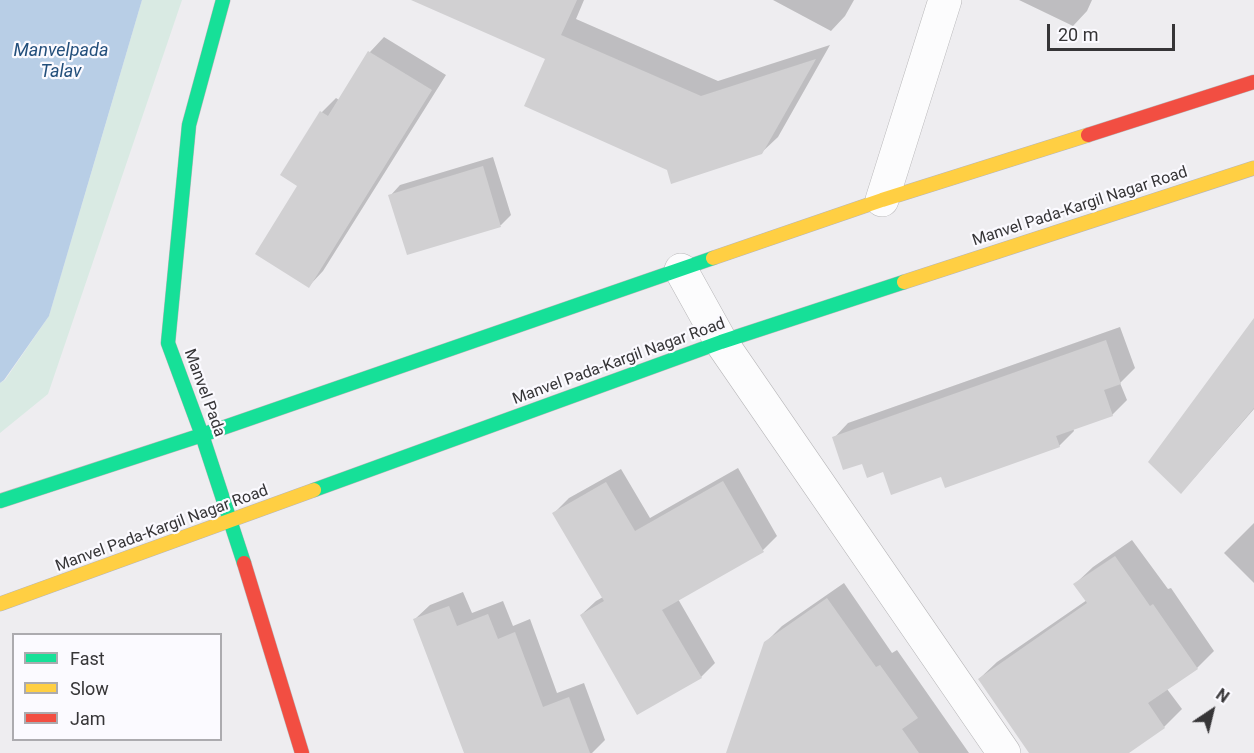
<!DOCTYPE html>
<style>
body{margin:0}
#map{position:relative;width:1254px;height:753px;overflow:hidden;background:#eeedf0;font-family:Roboto,sans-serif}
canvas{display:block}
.legend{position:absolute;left:12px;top:633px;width:210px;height:108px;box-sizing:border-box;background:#fbfaff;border:2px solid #acabaf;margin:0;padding:8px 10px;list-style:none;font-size:18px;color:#363537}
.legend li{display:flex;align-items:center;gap:12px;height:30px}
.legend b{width:30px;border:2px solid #acabaf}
.north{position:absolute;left:1182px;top:681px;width:60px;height:60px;-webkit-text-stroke:4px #fbfaff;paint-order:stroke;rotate:35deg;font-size:16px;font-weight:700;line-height:24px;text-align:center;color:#363537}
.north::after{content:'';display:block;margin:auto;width:21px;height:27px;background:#363537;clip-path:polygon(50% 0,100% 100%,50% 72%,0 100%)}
.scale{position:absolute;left:1047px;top:24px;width:128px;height:27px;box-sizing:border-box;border:3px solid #363537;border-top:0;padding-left:8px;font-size:18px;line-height:21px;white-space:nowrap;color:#363537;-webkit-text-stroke:4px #fbfaff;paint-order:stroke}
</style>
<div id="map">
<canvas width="1254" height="753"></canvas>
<ul class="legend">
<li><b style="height:8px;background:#16e098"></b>Fast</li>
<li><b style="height:8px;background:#ffcf43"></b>Slow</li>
<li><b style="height:8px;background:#f24e42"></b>Jam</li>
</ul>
<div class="north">N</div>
<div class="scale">20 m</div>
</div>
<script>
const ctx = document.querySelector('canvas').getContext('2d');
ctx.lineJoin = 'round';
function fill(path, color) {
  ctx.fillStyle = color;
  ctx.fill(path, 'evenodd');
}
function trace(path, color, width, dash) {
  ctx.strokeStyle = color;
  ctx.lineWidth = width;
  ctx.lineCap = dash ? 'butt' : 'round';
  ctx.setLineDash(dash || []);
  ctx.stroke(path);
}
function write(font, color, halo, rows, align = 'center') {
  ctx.font = font + ' Roboto,sans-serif';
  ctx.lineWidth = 4.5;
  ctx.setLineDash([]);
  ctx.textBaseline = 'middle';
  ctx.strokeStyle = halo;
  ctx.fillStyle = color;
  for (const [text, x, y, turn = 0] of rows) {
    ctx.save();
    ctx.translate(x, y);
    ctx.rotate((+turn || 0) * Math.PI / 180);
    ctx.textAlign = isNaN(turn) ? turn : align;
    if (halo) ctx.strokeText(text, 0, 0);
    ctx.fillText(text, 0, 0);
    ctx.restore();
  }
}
fill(new Path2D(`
 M 142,0 L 182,0 L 48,394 L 0,433 L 0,383 L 5,380 L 49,316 Z`), '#d9eae3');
fill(new Path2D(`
 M 0,0 L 142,0 L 49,316 L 4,380 L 0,383 Z`), '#b8cee6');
fill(new Path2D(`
 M 414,0 L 584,0 L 576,19 L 718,81 L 830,45 L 778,137 L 761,153 L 668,169 L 547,58 Z
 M 773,0 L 854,0 L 845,16 L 831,31 Z
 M 1019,0 L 1092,0 L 1087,11 L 1073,26 Z
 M 384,37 L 446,75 L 323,271 L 309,286 L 299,186 L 322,112 L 336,98 L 339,100 L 370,52 Z
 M 493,157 L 511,215 L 501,225 L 408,253 L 390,196 L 400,185 Z
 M 1254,320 L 1254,409 L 1195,477 L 1181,492 Z
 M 1120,327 L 1135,368 L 1120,383 L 1127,400 L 1112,415 L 1073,428 L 1074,431 L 1059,446 L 942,475 L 884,471 L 863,462 L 834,438 L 848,423 Z
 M 738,468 L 777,536 L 763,550 L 678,599 L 715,663 L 701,677 L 581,615 L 596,601 L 603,597 L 554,513 L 569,498 L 621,469 L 650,518 Z
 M 1254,523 L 1254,583 L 1224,553 Z
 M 1132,540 L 1168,589 L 1171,588 L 1214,651 L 1197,668 L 1167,689 L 1182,709 L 1164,727 L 1126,753 L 1031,753 L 979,679 L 997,662 L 1087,600 L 1075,584 L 1093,567 Z
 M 844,583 L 892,653 L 897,650 L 969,753 L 727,753 L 765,643 L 782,626 Z
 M 463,592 L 472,613 L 503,601 L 513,626 L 530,619 L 557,693 L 584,683 L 605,740 L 592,753 L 465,753 L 415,619 L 430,605 Z`), '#0003');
fill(new Path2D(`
 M 411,0 L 577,0 L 561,35 L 701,96 L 816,59 L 762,154 L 671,184 L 667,170 L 524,106 L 545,59 Z
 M 368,51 L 432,90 L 309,288 L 255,254 L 297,186 L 280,175 L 320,111 L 328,116 Z
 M 483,166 L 501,227 L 407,255 L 388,195 Z
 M 1254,318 L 1254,408 L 1181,494 L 1148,462 Z
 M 1106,340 L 1121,384 L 1104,390 L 1113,416 L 1056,436 L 1060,447 L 945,488 L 941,477 L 891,495 L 883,472 L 867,478 L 862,464 L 843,470 L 832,437 Z
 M 723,481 L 764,552 L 662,610 L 702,678 L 637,715 L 580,615 L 604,601 L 552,513 L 606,482 L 635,531 Z
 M 1115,556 L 1150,606 L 1153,604 L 1198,669 L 1148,703 L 1165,728 L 1129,753 L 1029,753 L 978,679 L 1087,603 L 1073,584 Z
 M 827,598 L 876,667 L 880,665 L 918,718 L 902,729 L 919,753 L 726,753 L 764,642 Z
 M 449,606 L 457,626 L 488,614 L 498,639 L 515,632 L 543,707 L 569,697 L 590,753 L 464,753 L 413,619 Z`), '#d1d0d2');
const street = new Path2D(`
 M 882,200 L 945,0
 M 681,270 L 721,342 L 1004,753`);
const fast = new Path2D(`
 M 223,0 L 189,125 L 168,343 L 202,435 L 244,563
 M 314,490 L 721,342 L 904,282
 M 0,501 L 202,435 L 713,258`);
const slow = new Path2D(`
 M 713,258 L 882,200 L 1088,135
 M 904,282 L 1254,168
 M 0,604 L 314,490`);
const jam = new Path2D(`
 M 1088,135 L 1254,82
 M 244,563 L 302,753`);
trace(street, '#b7b6b8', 34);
trace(fast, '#b7b6b8', 15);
trace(slow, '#b7b6b8', 15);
trace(jam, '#b7b6b8', 15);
trace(street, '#fcfcfd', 33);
trace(fast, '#16e098', 14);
trace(slow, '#ffcf43', 14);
trace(jam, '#f24e42', 14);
write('16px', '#363537', '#fbfaff', [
 ["Manvel Pada-Kargil Nagar Road",1080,207,-18],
 ["Manvel Pada-Kargil Nagar Road",619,362,-20],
 ["Manvel Pada",204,393,70],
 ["Manvel Pada-Kargil Nagar Road",162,529,-20]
]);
write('italic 18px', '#234f7b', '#fbfaff', [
 ["Manvelpada",61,51],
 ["Talav",61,72]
]);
</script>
